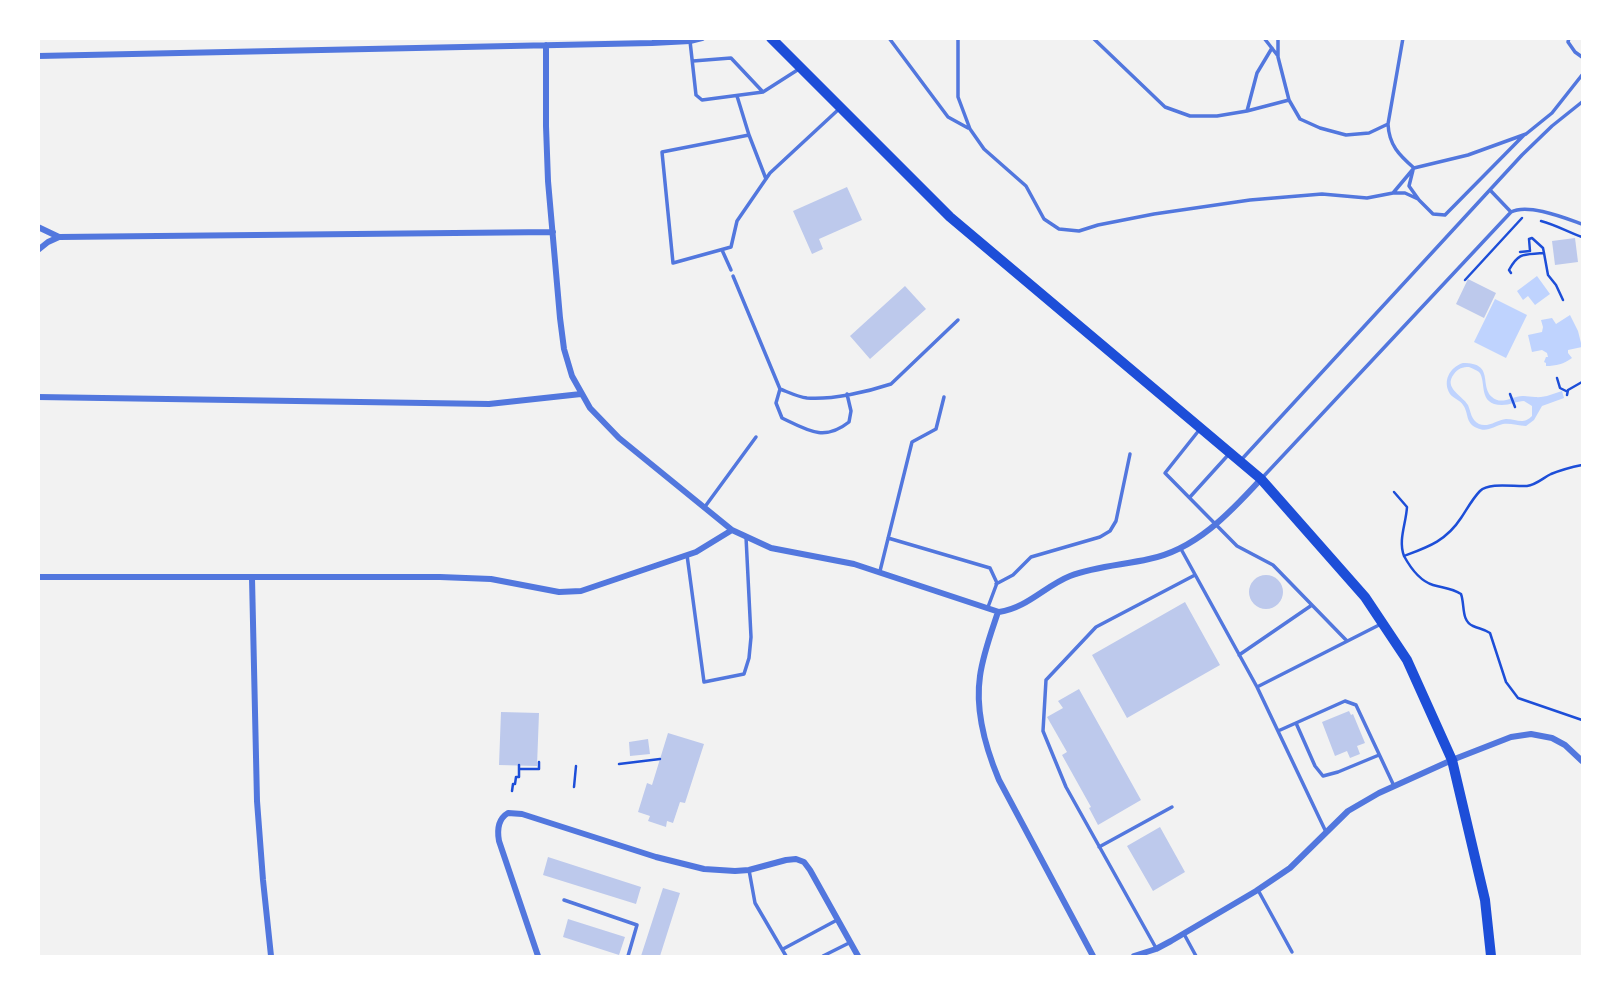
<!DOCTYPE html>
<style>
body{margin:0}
#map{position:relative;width:1621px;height:995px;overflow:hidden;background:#f2f2f2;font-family:Commissioner,sans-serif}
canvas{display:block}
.frame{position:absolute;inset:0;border:40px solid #fff;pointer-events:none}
</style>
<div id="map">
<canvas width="1621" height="995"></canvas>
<div class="frame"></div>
</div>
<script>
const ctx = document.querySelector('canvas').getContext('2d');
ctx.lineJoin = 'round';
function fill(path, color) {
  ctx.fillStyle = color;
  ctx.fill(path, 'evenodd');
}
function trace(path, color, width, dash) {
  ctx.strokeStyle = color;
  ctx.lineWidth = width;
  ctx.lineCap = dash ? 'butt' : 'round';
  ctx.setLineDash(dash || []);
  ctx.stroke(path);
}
fill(new Path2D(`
 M 1537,276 L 1550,294 L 1535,305 L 1528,296 L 1523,300 L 1517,291 Z
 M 1495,299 L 1527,315 L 1506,358 L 1474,342 Z
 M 1570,315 L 1578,331 L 1582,347 L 1568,350 L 1568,353 L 1572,358 C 1564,364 1556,366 1546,366 L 1546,363 L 1544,362 L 1546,357 L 1548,357 L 1547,353 L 1542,350 L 1532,352 L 1528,335 L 1542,332 L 1543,327 L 1541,320 L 1552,318 L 1556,324 Z
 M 1463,363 C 1495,363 1479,385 1492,397 C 1502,406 1513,395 1524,396 C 1527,396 1531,397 1535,397 C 1544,398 1553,394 1562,391 L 1564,398 L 1542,406 L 1534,420 L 1526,426 C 1518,426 1511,423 1503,424 C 1494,426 1487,433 1477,428 C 1465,423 1469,413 1463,405 C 1460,400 1453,398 1450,394 C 1442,381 1450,367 1463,363 ZM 1469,367 C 1472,368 1476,370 1479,372 C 1487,381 1477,405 1502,405 C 1510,405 1517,401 1524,401 L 1532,406 L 1532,416 C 1523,425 1517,419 1506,419 C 1497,420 1488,428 1479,424 C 1471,420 1471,412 1468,405 C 1462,395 1443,388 1454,374 C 1458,368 1463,367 1469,367 Z`), '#bfd3fe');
fill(new Path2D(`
 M 847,187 L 862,220 L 819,239 L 823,249 L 812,254 L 793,211 Z
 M 1575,238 L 1578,262 L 1555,265 L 1552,241 Z
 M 1468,279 L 1496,293 L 1484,318 L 1456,304 Z
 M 905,286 L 926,309 L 870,359 L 850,336 Z
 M1249 592a17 17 0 1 1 34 0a17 17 0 1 1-34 0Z
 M 1185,602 L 1220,665 L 1127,718 L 1092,655 Z
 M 1079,689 L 1141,800 L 1098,825 L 1089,808 L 1091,807 L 1062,755 L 1067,752 L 1047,717 L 1063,708 L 1058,701 Z
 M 1349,711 L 1351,715 L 1353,714 L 1365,743 L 1357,746 L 1360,754 L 1350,758 L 1347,751 L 1335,756 L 1322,722 Z
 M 501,712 L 539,713 L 537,766 L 499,765 Z
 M 668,733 L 704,744 L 685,803 L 680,802 L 673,823 L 667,821 L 666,827 L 648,821 L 650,816 L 638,812 L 647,783 L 652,785 Z
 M 648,739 L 650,754 L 630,756 L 629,742 Z
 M 1160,827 L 1185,872 L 1153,891 L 1127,846 Z
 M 548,857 L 641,887 L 636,904 L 543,875 Z
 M 663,888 L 680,893 L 660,956 L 641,956 Z
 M 568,919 L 625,937 L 619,955 L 563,937 Z`), '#bdc9ec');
trace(new Path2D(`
 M 1541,221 C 1556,225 1568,232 1582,237
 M 1520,252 L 1530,251 L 1529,239
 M 1544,253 L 1548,275 L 1556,285 L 1563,300
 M 1511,273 L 1509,270 C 1519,251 1525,255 1544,253 L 1543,248 L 1532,238 L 1529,239
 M 1465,280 L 1522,218
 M 1557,378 L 1560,388 L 1566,391
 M 1510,394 L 1515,407
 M 1567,395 L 1568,390 L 1582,382
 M 1394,492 L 1407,507 C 1406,524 1398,540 1404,556 C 1428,547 1446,541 1461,518 C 1467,509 1473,498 1480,491 C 1489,482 1515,487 1527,486 C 1536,485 1543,478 1551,474 C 1561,470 1572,467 1582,465
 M 1404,556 C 1410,567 1420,581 1433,585 C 1443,588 1452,588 1461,594 C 1465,605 1461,621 1473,626 C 1480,629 1484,629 1490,633 L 1506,682 L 1518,698 L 1582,720
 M 619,764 L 660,759
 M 519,765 L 519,769 L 539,769 L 539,762
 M 574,787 L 576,766
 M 512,791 L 513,784 L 515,784 L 516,777 L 519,777 L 519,769`), '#1d4ed8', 2.5);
trace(new Path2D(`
 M 889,38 L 948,117 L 968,128
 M 958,38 L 958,97 L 970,129 L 984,149 L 1026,186 L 1044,219 L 1059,229 L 1079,231 L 1098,225 L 1154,214 L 1250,200 L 1322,194 L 1367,198 L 1393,193 L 1414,168 L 1468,155 L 1526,134 L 1552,113 L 1582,75
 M 1093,38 L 1165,107 L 1190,116 L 1217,116 L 1247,111 L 1289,100 L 1300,119 L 1320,128 L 1346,135 L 1369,133 L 1388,124 L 1403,38
 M 1264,38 L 1278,56
 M 1278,38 L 1278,57 L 1289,100
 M 1569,38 L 1568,42 L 1575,52 L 1582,57
 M 690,41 L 696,95 L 702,100 L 763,92 L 799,69
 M 693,61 L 731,58 L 763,92
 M 737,96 L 749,135
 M 1247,111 L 1257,73 L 1272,48
 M 1388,124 C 1389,145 1399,155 1414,168
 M 1413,170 L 1409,186 L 1419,200 L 1433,214 L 1445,215 L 1524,135
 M 766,179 L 749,135 L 662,152 L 673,263 L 731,247 L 737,221 L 770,173 L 839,109
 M 1490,190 L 1511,212
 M 1393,193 L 1405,193 L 1418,199
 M 722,250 L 731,270
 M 733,276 L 780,389 C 788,392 798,397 807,398 C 832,400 867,392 891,384 L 958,320
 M 780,389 L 776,403 L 782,418 C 807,430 824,442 849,422 L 851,411 L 847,394
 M 1200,429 L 1165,473 L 1237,546 L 1273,565 L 1347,641
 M 1242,459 L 1522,155 L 1552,126 L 1582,102
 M 1262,478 L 1511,212 C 1528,203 1565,218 1582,224
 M 1190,497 L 1229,454
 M 704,508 L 756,437
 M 888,538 L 990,568 L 997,583 L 988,607
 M 1181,549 L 1257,687
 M 687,555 L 704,682 L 744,674 L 749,658 L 751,637 L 746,537
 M 880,571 L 912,442 L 936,429 L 944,397
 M 996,584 L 1013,575 L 1031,557 L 1100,537 L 1110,531 L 1116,521 L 1130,454
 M 1239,655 L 1312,605
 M 1296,723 L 1315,766 L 1323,776 L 1338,772 L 1379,755
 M 1278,731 L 1345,701 L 1356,705 L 1394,786
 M 1326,832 L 1257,687 L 1381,624
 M 1099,847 L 1172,807
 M 749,870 L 755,903 L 786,956
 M 1258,890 L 1292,952
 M 564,900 L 637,925 L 628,956
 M 1184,934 L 1196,956
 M 1156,948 L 1066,787 L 1043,731 L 1046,680 L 1096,627 L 1195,575
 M 783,949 L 837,920
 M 823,956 L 849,943`), '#5277de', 3.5);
trace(new Path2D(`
 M 546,45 L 546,126 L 548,181 L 560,318 L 564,349 L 572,376 L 590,408 L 619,438 L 732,530 L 771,548 L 854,564 L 999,612 C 1027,608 1045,586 1070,576 C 1096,566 1123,565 1149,559 C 1195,550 1230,513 1261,479
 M 38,56 L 652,43 L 690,41 L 702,38
 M 38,227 L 59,237 L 553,232
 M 38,250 L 48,242 L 59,237
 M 38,397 L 489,404 L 581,394
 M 38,577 L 440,577 L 491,579 L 559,592 L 581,591 L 696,552 L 732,530
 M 252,578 L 257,801 L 263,880 L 271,956
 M 998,612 C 991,633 983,654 980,676 C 975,710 986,749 999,780 L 1093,956
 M 538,956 L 499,841 C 497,830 498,819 508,813 L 522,814 L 656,857 L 704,869 L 735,871 L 749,870 L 786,860 L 796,859 L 804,862 L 810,870 L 858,956
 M 1134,956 L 1156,949 L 1171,941 L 1256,891 L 1290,868 L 1348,811 L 1379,793 L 1452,760 L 1511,737 L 1531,734 L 1552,738 L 1565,745 L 1582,761`), '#5277de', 6);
trace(new Path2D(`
 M 771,38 L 950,217 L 1261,479 L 1365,597 L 1407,660 L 1452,760 L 1485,900 L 1491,956`), '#1d4ed8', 10);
</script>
